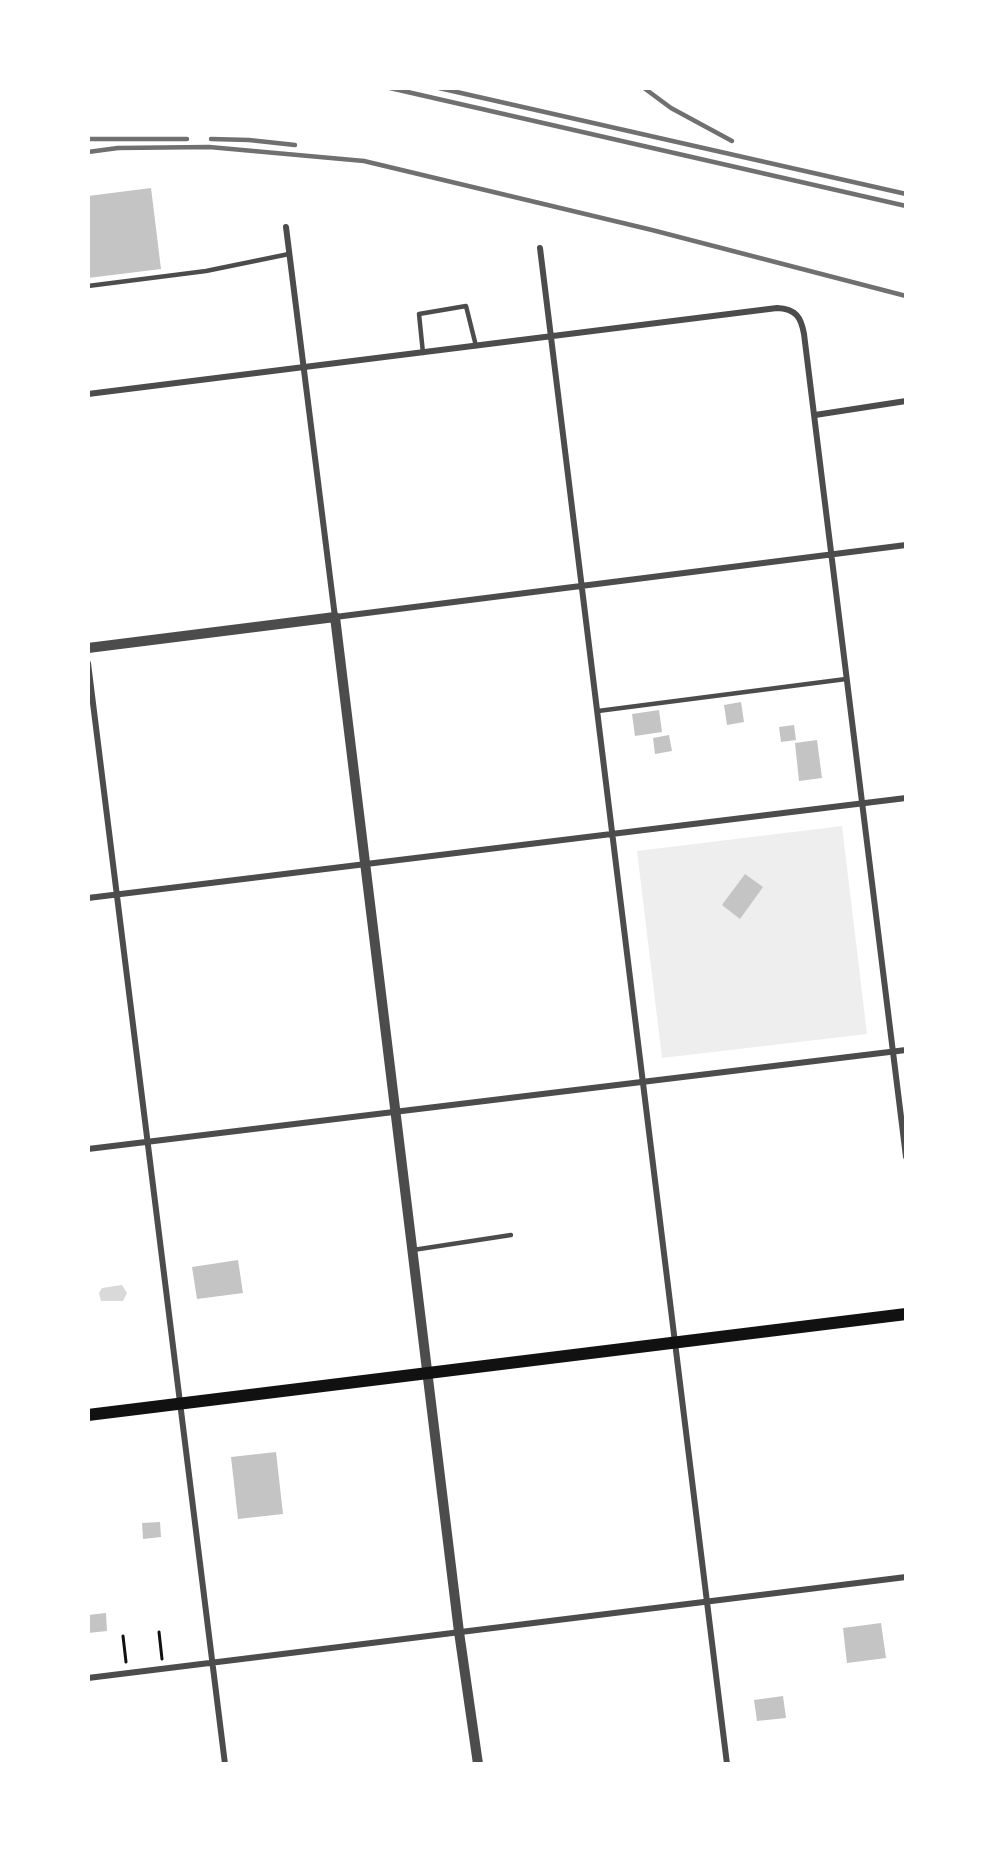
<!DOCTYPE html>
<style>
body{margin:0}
#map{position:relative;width:994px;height:1852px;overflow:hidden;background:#fff;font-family:"PT Sans Narrow",sans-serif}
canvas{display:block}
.frame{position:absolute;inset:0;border:90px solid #fff;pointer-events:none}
</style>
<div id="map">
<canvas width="994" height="1852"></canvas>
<div class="frame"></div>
</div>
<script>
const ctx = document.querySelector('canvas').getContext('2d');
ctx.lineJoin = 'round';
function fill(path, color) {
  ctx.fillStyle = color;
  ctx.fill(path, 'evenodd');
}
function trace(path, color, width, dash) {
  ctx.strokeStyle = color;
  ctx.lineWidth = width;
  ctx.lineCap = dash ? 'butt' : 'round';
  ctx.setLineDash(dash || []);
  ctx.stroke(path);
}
fill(new Path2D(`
 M 842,826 L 867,1034 L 662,1058 L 637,851 Z`), '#eee');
fill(new Path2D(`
 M 122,1285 L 127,1293 L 123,1301 L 101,1301 L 99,1293 L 102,1288 Z`), '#d9d9d9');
fill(new Path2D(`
 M 151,188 L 161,269 L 88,278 L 88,196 Z
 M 741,702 L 744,722 L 727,725 L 724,705 Z
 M 659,710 L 662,732 L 635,736 L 632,714 Z
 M 794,725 L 796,740 L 781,742 L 779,727 Z
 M 669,735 L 672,751 L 655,754 L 653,738 Z
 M 817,740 L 822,778 L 799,781 L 795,743 Z
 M 745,874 L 763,887 L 740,919 L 722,905 Z
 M 238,1260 L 243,1293 L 197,1299 L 192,1267 Z
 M 276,1452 L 283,1514 L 238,1519 L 231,1457 Z
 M 160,1522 L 161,1537 L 143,1539 L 142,1523 Z
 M 106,1613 L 107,1631 L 88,1633 L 88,1615 Z
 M 881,1623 L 886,1658 L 847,1663 L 843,1628 Z
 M 783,1696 L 786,1718 L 757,1721 L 754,1700 Z`), '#c4c4c4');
trace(new Path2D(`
 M 159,1632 L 162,1659
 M 123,1636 L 126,1662`), '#111', 3);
trace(new Path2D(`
 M 88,286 L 206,271 L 289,254
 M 423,353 L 419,314 L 466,306 L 476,346
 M 598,711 L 846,679
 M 413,1250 L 511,1235`), '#4c4c4c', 4.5);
trace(new Path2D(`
 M 286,227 L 335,617 L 906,545
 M 540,248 L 727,1764
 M 88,394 L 777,308 C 796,309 801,317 804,334 L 906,1157
 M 815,415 L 906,401
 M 88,663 L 225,1764
 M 88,898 L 906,798
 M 88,1149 L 906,1050
 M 88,1678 L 906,1577`), '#4c4c4c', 6);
trace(new Path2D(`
 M 88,648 L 335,617 L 459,1632 L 478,1764`), '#4c4c4c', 10);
trace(new Path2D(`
 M 88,1415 L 906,1314`), '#111', 12);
trace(new Path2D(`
 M 390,88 L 906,206
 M 439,88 L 906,194
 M 644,88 L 671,108 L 732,141
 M 88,139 L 187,139
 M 211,139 L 249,140 L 295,145
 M 88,152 L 118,148 L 209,147 L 364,161 L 652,230 L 906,296`), '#707070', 4.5);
</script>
